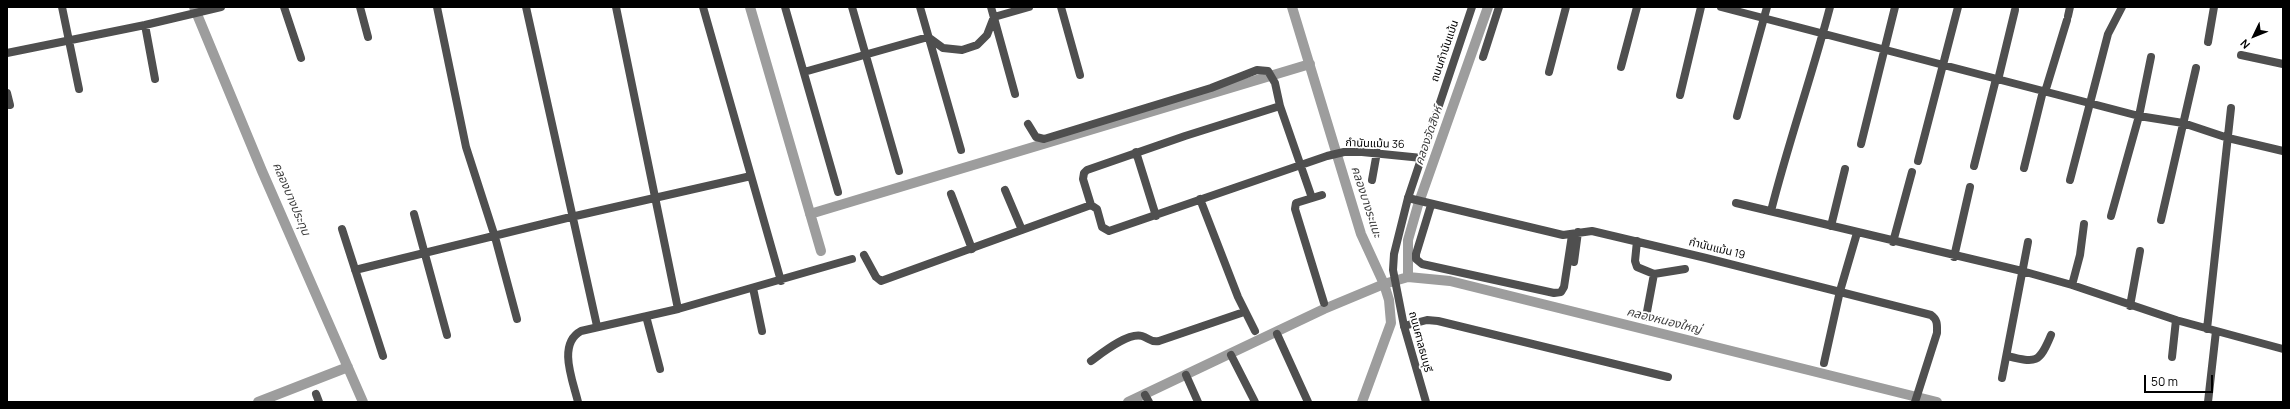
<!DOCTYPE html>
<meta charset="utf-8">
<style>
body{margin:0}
#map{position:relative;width:2290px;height:409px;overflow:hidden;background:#fff;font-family:Manrope,sans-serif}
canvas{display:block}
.frame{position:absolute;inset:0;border:8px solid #000;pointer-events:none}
.north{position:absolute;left:2234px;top:16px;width:40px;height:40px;-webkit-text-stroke:3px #fff;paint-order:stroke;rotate:227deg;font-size:11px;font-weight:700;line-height:16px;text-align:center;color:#000}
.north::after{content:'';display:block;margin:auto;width:14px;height:18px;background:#000;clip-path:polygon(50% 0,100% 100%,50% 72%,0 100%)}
.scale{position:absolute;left:2144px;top:375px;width:69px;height:18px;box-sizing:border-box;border:2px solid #000;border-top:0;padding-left:5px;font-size:12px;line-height:14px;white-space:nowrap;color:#000;-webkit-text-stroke:3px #fff;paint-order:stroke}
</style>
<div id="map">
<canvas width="2290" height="409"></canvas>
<div class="frame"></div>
<div class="north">N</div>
<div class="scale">50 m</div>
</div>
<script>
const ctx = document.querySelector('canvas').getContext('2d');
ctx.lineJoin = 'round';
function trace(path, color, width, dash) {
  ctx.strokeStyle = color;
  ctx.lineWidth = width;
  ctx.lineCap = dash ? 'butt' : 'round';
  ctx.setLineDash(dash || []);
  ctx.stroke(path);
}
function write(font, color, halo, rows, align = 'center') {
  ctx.font = font + ' Manrope,"Noto Sans Thai",sans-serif';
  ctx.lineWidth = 3.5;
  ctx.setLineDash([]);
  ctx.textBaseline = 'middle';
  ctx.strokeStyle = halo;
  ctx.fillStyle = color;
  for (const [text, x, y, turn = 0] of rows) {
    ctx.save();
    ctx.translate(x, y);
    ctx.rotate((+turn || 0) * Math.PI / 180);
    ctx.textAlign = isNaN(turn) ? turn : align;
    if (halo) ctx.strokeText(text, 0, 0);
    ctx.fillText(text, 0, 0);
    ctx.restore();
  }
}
trace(new Path2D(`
 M 194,7 L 262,171 L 363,402
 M 750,7 L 821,251
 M 1292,7 L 1361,234 L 1384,284 L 1389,300 L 1391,323 L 1362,402
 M 810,214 L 1310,64
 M 1408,277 L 1408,240 L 1418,205 L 1488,7
 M 258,402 L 348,367
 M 1128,402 L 1324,309 L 1384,284 L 1408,277 L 1450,281 L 1937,402`), '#9d9d9d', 10);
trace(new Path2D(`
 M 62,7 L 79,89
 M 284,7 L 301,58
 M 360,7 L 368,37
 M 437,7 L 466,147 L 495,237 L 517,319
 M 526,7 L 597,326
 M 616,7 L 678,309
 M 703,7 L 781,281
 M 785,7 L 838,192
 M 852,7 L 899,171
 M 920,7 L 961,150
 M 991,7 L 1015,94
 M 1061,7 L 1080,75
 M 1721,7 L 2139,116 L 2183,123 L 2228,138 L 2283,151
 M 2068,16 L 2070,7
 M 145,25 L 155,79
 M 2208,42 L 2214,7
 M 7,53 L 145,25 L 221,7
 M 2241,55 L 2283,64
 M 1483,57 L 1499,7
 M 1621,67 L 1637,7
 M 804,72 L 928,37 L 943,48 L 962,50 L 977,45 L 987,35 L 994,17 L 1029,7
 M 1549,72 L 1566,7
 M 1998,80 L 2015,10
 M 2045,92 L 2067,20
 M 7,93 L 10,105
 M 1680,95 L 1701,7
 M 1280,106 L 1185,136 L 1087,170 L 1084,173 L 1083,179 L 1091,205 L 1097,209 L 1102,227 L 1109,231 L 1327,156 L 1344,152 L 1362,152 L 1422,158
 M 1737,116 L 1767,7
 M 1028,124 L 1036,137 L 1044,139 L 1211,88 L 1257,70 L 1268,71 L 1275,83 L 1280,106 L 1312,198
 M 1861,144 L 1895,7
 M 1136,152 L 1156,216
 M 1918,161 L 1958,7
 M 1974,166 L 1996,79
 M 2024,168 L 2043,91
 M 1372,180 L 1377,152
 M 2070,180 L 2108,34 L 2122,7
 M 1005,190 L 1022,230
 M 951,194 L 972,249
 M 1322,195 L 1296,203 L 1295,209 L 1324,303
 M 1408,198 L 1563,235 L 1592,231 L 1706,258 L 1931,315 C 1938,320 1937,325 1937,333 L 1915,402
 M 1200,199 L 1238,297 L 1255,331
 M 1736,203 L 2022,271 L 2072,285 L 2176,320 L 2283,349
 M 1431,205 L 1416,254 L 1416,259 L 1422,264 L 1554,293 L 1561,292 L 1564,287 L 1572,235
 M 1771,211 C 1788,143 1812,76 1830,7
 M 414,214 L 447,335
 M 2111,216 L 2139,116 L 2151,57
 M 2161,220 L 2196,68
 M 1831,226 L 1845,169
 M 342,229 L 383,356
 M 1637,241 L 1635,261 L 1637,267 L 1654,274 L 1685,269
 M 1893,242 L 1912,172
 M 864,255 L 876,277 L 881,281 L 1091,205
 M 1954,257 L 1970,187
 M 1574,262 L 1578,232
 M 355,270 L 571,217 L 751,176
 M 2072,285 L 2080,255 L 2084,224
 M 753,288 L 762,331
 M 2130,306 L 2140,251
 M 646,316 L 660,369
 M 1646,317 L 1654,274
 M 1404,326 L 1427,320 L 1438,321 L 1668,377
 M 2207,329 L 2231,108
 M 1277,334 L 1308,402
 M 1231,355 L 1255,402
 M 2007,356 C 2036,363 2039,364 2051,335
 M 2172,357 L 2176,320
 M 1091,361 C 1102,353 1128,332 1142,336 C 1149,338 1151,343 1159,341 L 1244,312
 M 1824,363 L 1840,291 L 1857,233
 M 1186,375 L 1198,402
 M 2002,378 L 2028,242
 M 316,394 L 319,402
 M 1145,395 L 1149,402
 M 578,402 C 573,381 557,344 581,331 L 678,309 L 852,259
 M 2208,402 L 2216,331`), '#4f4f4f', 8);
trace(new Path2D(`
 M 1426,402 L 1404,326 L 1393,270 L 1394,254 L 1408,198 L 1472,7`), '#4f4f4f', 8);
write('11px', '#000', '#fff', [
 ["ถนนกำนันแม้น",1445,51,-71],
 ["กำนันแม้น 36",1375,144,2],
 ["กำนันแม้น 19",1717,249,14],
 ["ถนนศาลธนบุรี",1420,342,75]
]);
write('italic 12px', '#3e3e3e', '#fff', [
 ["คลองวัดสิงห์",1429,136,-71],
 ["คลองบางประทุน",291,199,67],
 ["คลองบางระแนะ",1366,202,72],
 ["คลองหนองใหญ่",1664,321,14]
]);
</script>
